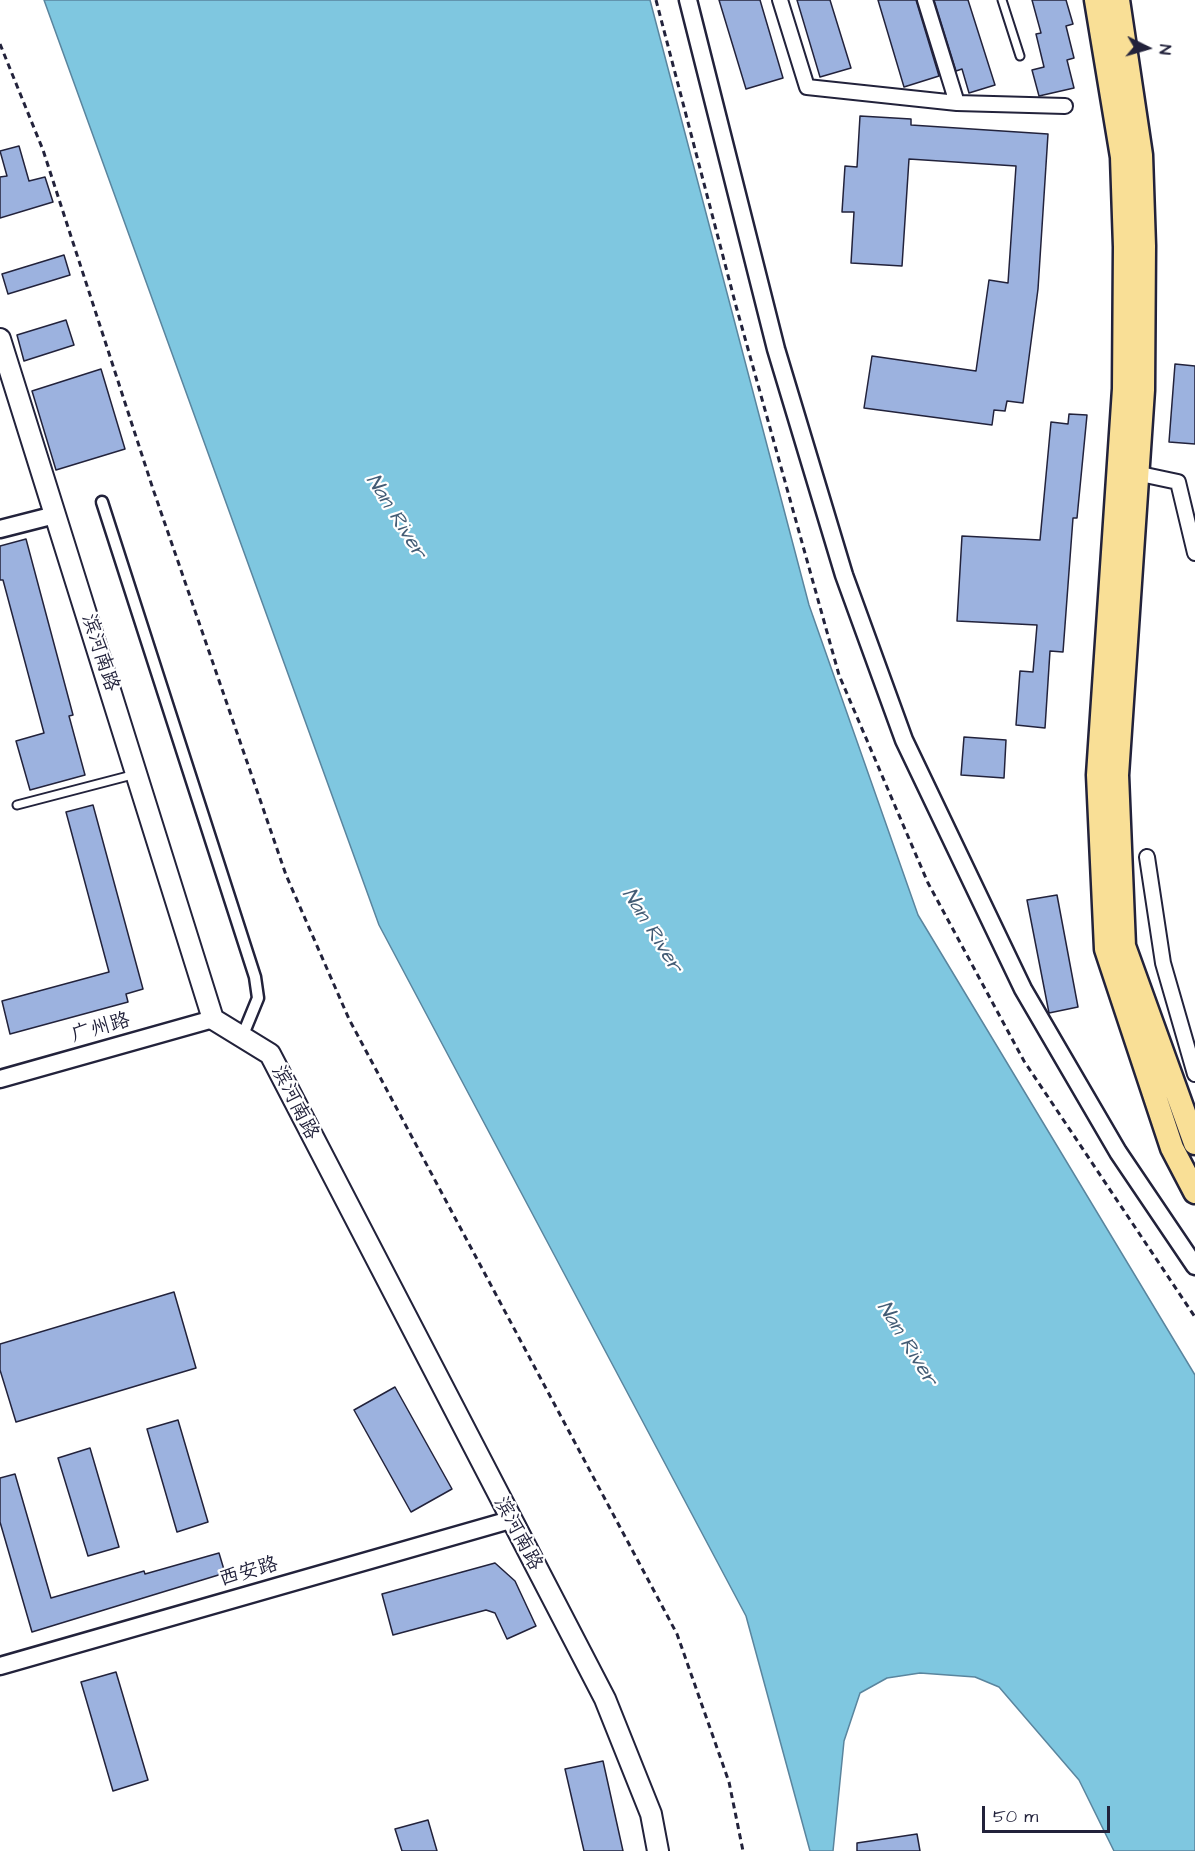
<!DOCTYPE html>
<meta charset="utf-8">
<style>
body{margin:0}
#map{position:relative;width:1195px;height:1851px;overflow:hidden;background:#fff;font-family:"Architects Daughter",sans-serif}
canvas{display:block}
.north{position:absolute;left:1117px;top:18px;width:60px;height:60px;-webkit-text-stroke:4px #fff;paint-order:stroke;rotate:95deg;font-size:16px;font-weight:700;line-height:24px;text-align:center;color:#22223b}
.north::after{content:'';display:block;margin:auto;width:21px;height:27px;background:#22223b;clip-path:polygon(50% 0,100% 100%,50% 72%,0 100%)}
.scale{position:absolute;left:982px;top:1806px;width:128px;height:27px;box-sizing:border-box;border:3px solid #22223b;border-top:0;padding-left:8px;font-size:18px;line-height:21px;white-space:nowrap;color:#22223b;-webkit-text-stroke:4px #fff;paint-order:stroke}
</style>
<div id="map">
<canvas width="1195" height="1851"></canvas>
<div class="north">N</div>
<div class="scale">50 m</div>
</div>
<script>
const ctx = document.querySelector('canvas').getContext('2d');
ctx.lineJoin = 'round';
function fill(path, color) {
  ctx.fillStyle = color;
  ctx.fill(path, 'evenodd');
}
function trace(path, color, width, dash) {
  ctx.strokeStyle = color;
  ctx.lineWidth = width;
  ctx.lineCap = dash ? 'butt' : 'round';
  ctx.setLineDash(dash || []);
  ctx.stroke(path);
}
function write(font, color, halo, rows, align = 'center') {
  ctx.font = font + ' "Architects Daughter","LXGW WenKai TC",sans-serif';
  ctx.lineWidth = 4.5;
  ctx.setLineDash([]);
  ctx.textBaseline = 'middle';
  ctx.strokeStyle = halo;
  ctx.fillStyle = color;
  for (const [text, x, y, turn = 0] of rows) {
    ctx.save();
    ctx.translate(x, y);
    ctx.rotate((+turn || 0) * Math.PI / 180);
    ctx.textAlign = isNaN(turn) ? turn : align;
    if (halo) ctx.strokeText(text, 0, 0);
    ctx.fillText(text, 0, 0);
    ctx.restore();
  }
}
const water = new Path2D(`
 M 44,0 L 650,0 L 809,605 L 918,915 L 1195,1375 L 1195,1851 L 1114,1851 L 1079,1780 L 999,1687 L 975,1677 L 920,1673 L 887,1678 L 860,1693 L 844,1741 L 833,1851 L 810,1851 L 746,1616 L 379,925 Z`);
fill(water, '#7fc7e0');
trace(water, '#5a859e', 1.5);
const building = new Path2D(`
 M 719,0 L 760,0 L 783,78 L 746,89 Z
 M 797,0 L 830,0 L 851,68 L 820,77 Z
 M 878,0 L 916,0 L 939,76 L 904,87 Z
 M 934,0 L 968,0 L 995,85 L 969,93 L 962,69 L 956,71 Z
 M 1032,0 L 1066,0 L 1073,24 L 1066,26 L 1074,58 L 1067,60 L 1074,88 L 1039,96 L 1032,70 L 1044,67 L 1036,34 L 1041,33 Z
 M 860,116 L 911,119 L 911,125 L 1048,134 L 1038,289 L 1023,403 L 1007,401 L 1005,411 L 994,410 L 992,425 L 864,408 L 872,356 L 976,371 L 989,280 L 1008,283 L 1016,166 L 909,159 L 902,266 L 851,263 L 854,212 L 842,212 L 845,166 L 857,167 Z
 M 19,146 L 29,181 L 45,177 L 53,202 L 0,218 L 0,177 L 7,176 L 0,151 Z
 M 64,255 L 70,275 L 8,294 L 2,274 Z
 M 66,320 L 74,345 L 24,361 L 17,335 Z
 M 1175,364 L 1195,366 L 1195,444 L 1169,442 Z
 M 101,369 L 125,449 L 56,470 L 32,391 Z
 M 1069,414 L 1087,415 L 1077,518 L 1073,518 L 1063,652 L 1050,651 L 1045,728 L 1016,725 L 1020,671 L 1033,672 L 1037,625 L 957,621 L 962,536 L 1040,540 L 1051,422 L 1068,424 Z
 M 26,539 L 73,715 L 69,716 L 85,775 L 30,790 L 16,741 L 44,733 L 3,580 L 0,580 L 0,546 Z
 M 964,737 L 1006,740 L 1004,778 L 961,775 Z
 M 93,805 L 143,989 L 126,994 L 128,1002 L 10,1034 L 2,1001 L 109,972 L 66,812 Z
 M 1057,895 L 1078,1007 L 1049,1013 L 1027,900 Z
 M 174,1292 L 196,1368 L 16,1422 L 0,1370 L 0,1344 Z
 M 395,1387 L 452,1489 L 411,1512 L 354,1410 Z
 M 178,1420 L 208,1522 L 177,1532 L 147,1429 Z
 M 90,1448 L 119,1547 L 88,1556 L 58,1458 Z
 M 15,1474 L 51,1598 L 144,1571 L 145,1574 L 219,1553 L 225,1573 L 32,1632 L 0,1522 L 0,1478 Z
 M 495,1563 L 515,1581 L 536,1626 L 507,1639 L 495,1613 L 486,1610 L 393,1635 L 382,1594 Z
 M 116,1672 L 148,1780 L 113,1791 L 81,1682 Z
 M 603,1761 L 623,1851 L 584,1851 L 565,1769 Z
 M 428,1820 L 437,1851 L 402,1851 L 395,1829 Z
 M 917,1834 L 920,1851 L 857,1851 L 857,1843 Z`);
fill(building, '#9cb2df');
trace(building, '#22223b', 1.5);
const service = new Path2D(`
 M 1002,0 L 1020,56
 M 17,805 L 136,774`);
const pedestrian = new Path2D(`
 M 102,502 L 255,977 L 258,998 L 242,1037`);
const minor = new Path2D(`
 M 780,0 L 807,87 L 957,103 L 1065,106
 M 925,0 L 957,103
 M 1131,472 L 1178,482 L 1195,553
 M 1147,857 L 1163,963 L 1195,1074`);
const tertiary = new Path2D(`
 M 688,0 L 776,349 L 844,575 L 904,740 L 1023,989 L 1118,1152 L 1195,1266
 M 0,529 L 55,515
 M 0,1079 L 213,1019
 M 0,1666 L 510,1520`);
const secondary = new Path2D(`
 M 0,339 L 213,1019 L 270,1054 L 605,1699 L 651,1814 L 658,1851`);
const trunk = new Path2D(`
 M 1096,0 L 1122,157 L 1125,247 L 1124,389 L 1098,775 L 1106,949 L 1172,1148 L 1195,1192
 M 1118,0 L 1141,155 L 1144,246 L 1143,390 L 1117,775 L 1124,946 L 1195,1143`);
trace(service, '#22223b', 11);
trace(pedestrian, '#22223b', 15);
trace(minor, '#22223b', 18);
trace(tertiary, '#22223b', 21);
trace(secondary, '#22223b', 24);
trace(trunk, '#22223b', 27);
trace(new Path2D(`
 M 656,0 L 736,306 L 839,675 L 928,883 L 1024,1061 L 1195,1317
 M 0,44 L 43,150 L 153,489 L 286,875 L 349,1019 L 677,1634 L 729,1782 L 743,1851`), '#22223b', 3, [6, 4.5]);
trace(service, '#fff', 7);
trace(pedestrian, '#fff', 10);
trace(minor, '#fff', 14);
trace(tertiary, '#fff', 16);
trace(secondary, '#fff', 20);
trace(trunk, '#f9df96', 22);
write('20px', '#22223b', '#fff', [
 ["滨河南路",99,653,72],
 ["广州路",101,1029,-16],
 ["滨河南路",294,1103,63],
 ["滨河南路",517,1534,62],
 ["西安路",249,1573,-16]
]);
write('italic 21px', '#435c75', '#fff', [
 ["Nan River",395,517,58],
 ["Nan River",651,931,58],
 ["Nan River",906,1344,58]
]);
</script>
